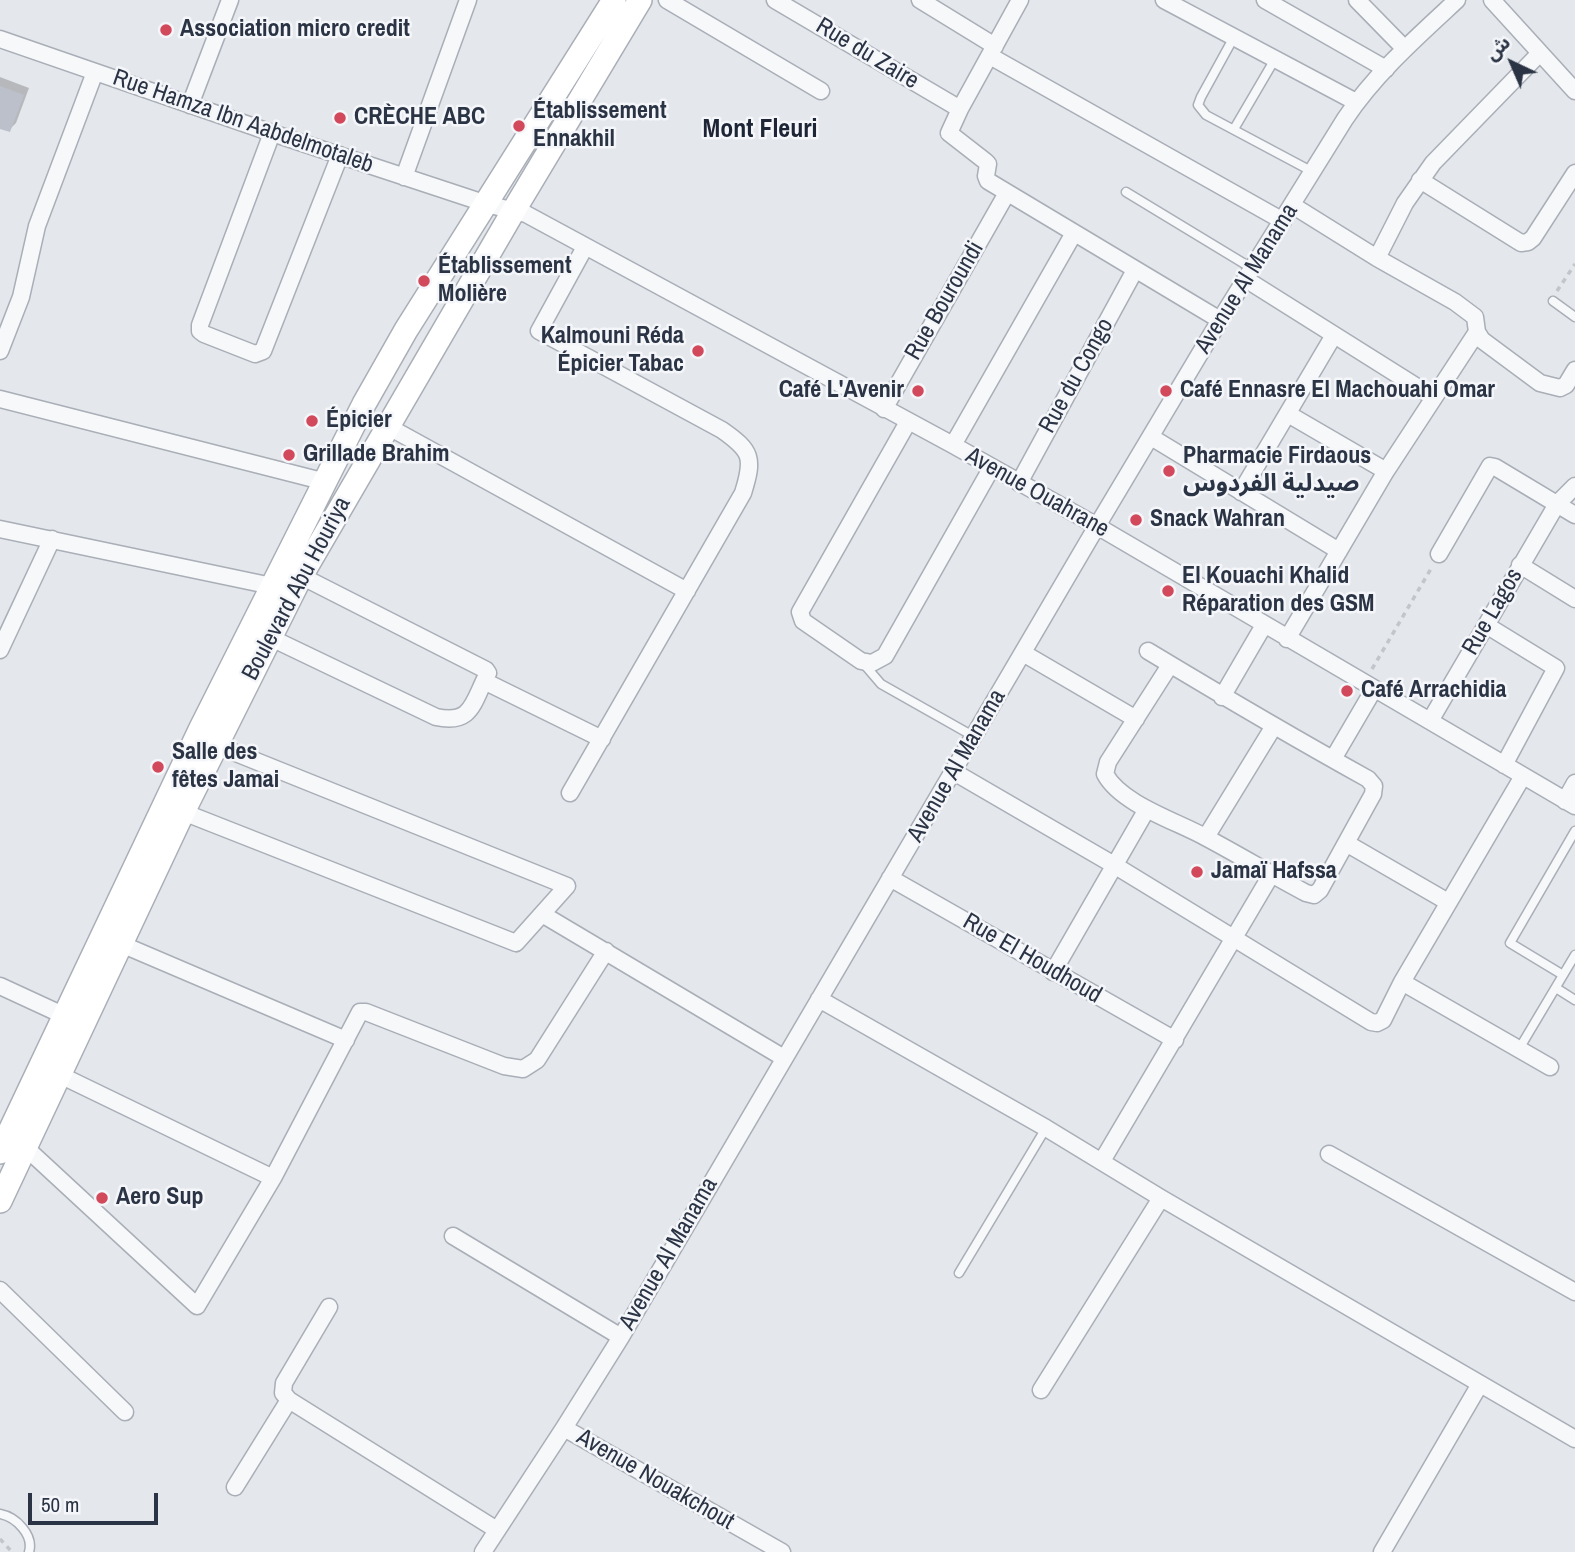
<!DOCTYPE html>
<meta charset="utf-8">
<style>
body{margin:0}
#map{position:relative;width:1575px;height:1552px;overflow:hidden;background:#e4e7ec;font-family:"Archivo Narrow","Noto Sans Arabic",sans-serif}
canvas{display:block}
.north{position:absolute;left:1477px;top:28px;width:70px;height:70px;-webkit-text-stroke:5px #f4f6f9;paint-order:stroke;rotate:316deg;font-size:19px;font-weight:700;line-height:28px;text-align:center;color:#2b3445}
.north::after{content:'';display:block;margin:auto;width:24px;height:32px;background:#2b3445;clip-path:polygon(50% 0,100% 100%,50% 72%,0 100%)}
.scale{position:absolute;left:28px;top:1493px;width:130px;height:32px;box-sizing:border-box;border:4px solid #2b3445;border-top:0;padding-left:9px;font-size:21px;line-height:24px;white-space:nowrap;color:#2b3445;-webkit-text-stroke:5px #f4f6f9;paint-order:stroke}
</style>
<div id="map">
<canvas width="1575" height="1552"></canvas>
<div class="north">ش</div>
<div class="scale">50 m</div>
</div>
<script>
const ctx = document.querySelector('canvas').getContext('2d');
ctx.lineJoin = 'round';
function fill(path, color) {
  ctx.fillStyle = color;
  ctx.fill(path, 'evenodd');
}
function trace(path, color, width, dash) {
  ctx.strokeStyle = color;
  ctx.lineWidth = width;
  ctx.lineCap = dash ? 'butt' : 'round';
  ctx.setLineDash(dash || []);
  ctx.stroke(path);
}
function write(font, color, halo, rows, align = 'center') {
  ctx.font = font + ' "Archivo Narrow","Noto Sans Arabic",sans-serif';
  ctx.lineWidth = 5;
  ctx.setLineDash([]);
  ctx.textBaseline = 'middle';
  ctx.strokeStyle = halo;
  ctx.fillStyle = color;
  for (const [text, x, y, turn = 0] of rows) {
    ctx.save();
    ctx.translate(x, y);
    ctx.rotate((+turn || 0) * Math.PI / 180);
    ctx.textAlign = isNaN(turn) ? turn : align;
    if (halo) ctx.strokeText(text, 0, 0);
    ctx.fillText(text, 0, 0);
    ctx.restore();
  }
}
fill(new Path2D(`
 M 0,77 L 29,88 L 16,123 L 9,130 L 0,127 Z`), '#0003');
fill(new Path2D(`
 M 0,86 L 24,95 L 10,132 L 0,129 Z`), '#bbc0ca');
const lane = new Path2D(`
 M 1234,37 L 1201,97 L 1198,105 L 1206,115 L 1313,172
 M 1234,129 L 1275,59
 M 1126,192 L 1253,269
 M 1553,301 L 1575,317
 M 863,663 L 881,684 L 973,736
 M 1563,975 L 1510,943 L 1575,831
 M 1556,988 L 1575,1000
 M 1519,1049 L 1575,955
 M 959,1273 L 1046,1128
 M 0,1514 C 16,1517 34,1535 29,1552`);
const street = new Path2D(`
 M 667,0 L 821,91
 M 775,0 L 960,109
 M 920,0 L 995,46
 M 1020,0 L 960,109 L 949,133 L 985,161 L 988,164 L 986,176 L 988,181 L 1220,320
 M 1164,0 L 1356,102
 M 1265,0 L 1386,69
 M 1357,0 L 1405,49
 M 1492,0 L 1575,91
 M 0,39 L 272,133 L 487,204 L 526,214 L 953,445 L 1097,526 L 1575,806
 M 990,56 L 1283,221
 M 190,105 L 230,0
 M 272,133 L 200,325 L 200,331 L 204,334 L 255,354 L 263,351 L 340,155
 M 404,177 L 468,0
 M 1420,180 L 1521,243 L 1528,242 L 1533,238 L 1575,173
 M 1292,205 L 1377,258 L 1455,302 L 1475,317 L 1477,332 L 1482,340 L 1540,383 L 1560,388 L 1566,385 L 1575,370
 M 1377,258 L 1405,203 L 1433,163 L 1540,53
 M 1247,280 L 1433,397
 M 0,351 L 21,297 L 37,226 L 95,72
 M 0,399 L 326,482
 M 884,409 L 1007,193
 M 1288,414 L 1386,471
 M 908,422 L 800,612 L 803,621 L 861,661 L 872,663 L 885,656 L 992,467
 M 387,426 L 687,591
 M 1151,437 L 1339,551
 M 953,445 L 1074,233
 M 1019,483 L 1135,270
 M 1241,492 L 1334,335
 M 0,529 L 272,586
 M 1439,554 L 1490,466 L 1495,467 L 1575,515
 M 1520,565 L 1575,599
 M 301,576 L 486,670 L 488,673 L 484,681 L 602,739
 M 1486,625 L 1556,668 L 1504,765
 M 269,637 L 436,717 C 469,724 472,707 484,681
 M 1287,639 L 1386,471 L 1477,332
 M 0,650 L 52,539
 M 1148,651 C 1221,695 1294,738 1368,779 L 1374,786 L 1373,794 L 1320,890 L 1314,895 L 1306,893 C 1272,875 1239,855 1205,837 C 1176,821 1121,804 1105,774 L 1108,762 L 1170,665
 M 1023,653 L 1136,719
 M 1222,697 L 1264,625
 M 1430,721 L 1557,504 L 1575,486
 M 1333,759 L 1374,689
 M 954,772 L 1114,865 L 1371,1022 L 1377,1023 L 1383,1020 L 1402,982 L 1523,776
 M 570,793 L 743,493 C 754,458 752,451 722,430 L 539,331 L 585,247
 M 1565,801 L 1575,783
 M 183,812 L 516,943 L 567,886 L 216,745
 M 1206,837 L 1274,726
 M 1346,843 L 1448,902
 M 890,878 L 1175,1040
 M 542,914 L 784,1058
 M 121,944 L 346,1040
 M 1053,972 L 1147,809
 M 1402,982 L 1550,1067
 M 0,986 L 65,1016
 M 819,999 L 1046,1128 L 1161,1198 L 1575,1439
 M 60,1075 L 273,1178
 M 25,1147 L 197,1306 L 273,1178 L 360,1012 L 366,1012 L 504,1066 L 523,1069 L 537,1060 L 606,951
 M 1329,1154 L 1575,1292
 M 1102,1161 L 1271,875
 M 453,1236 L 621,1337
 M 0,1290 L 125,1412
 M 329,1307 L 284,1383 L 283,1393 L 289,1400 L 497,1530
 M 1041,1390 L 1161,1198
 M 564,1428 L 782,1552
 M 235,1487 L 289,1400
 M 483,1552 L 564,1428 L 621,1337 L 1097,526 L 1220,320 L 1345,119 C 1375,74 1417,37 1457,0
 M 1382,1552 L 1480,1384`);
const secondary = new Path2D(`
 M 0,1152 L 201,728 L 364,404 L 406,330 L 614,0
 M 0,1201 L 183,812 L 301,576 L 514,210 L 640,0`);
trace(lane, '#a9aeb7', 11);
trace(street, '#a9aeb7', 19);
trace(secondary, '#a9aeb7', 26);
trace(new Path2D(`
 M 1557,291 L 1575,264
 M 1372,669 L 1432,567
 M 0,1539 L 12,1552`), '#c2c5cb', 3.5, [5, 5]);
trace(lane, '#f7f8fa', 8);
trace(street, '#f7f8fa', 16);
trace(secondary, '#fff', 23);
for (const [x, y, r, color] of [
 [166,30,7,"#d1495b"],
 [340,118,7,"#d1495b"],
 [519,126,7,"#d1495b"],
 [424,281,7,"#d1495b"],
 [698,351,7,"#d1495b"],
 [918,391,7,"#d1495b"],
 [1166,391,7,"#d1495b"],
 [312,421,7,"#d1495b"],
 [289,455,7,"#d1495b"],
 [1169,471,7,"#d1495b"],
 [1136,520,7,"#d1495b"],
 [1168,591,7,"#d1495b"],
 [1347,691,7,"#d1495b"],
 [158,767,7,"#d1495b"],
 [1197,872,7,"#d1495b"],
 [102,1198,7,"#d1495b"]
]) {
  const dot = new Path2D();
  dot.arc(x, y, r, 0, 2 * Math.PI);
  ctx.fillStyle = color;
  ctx.fill(dot);
  trace(dot, '#f4f6f9', 2.5);
}
write('bold 24px', '#2b3445', '#f4f6f9', [
 ["Association micro credit",180,30],
 ["Établissement",533,112],
 ["Ennakhil",533,140],
 ["CRÈCHE ABC",354,118],
 ["Établissement",438,267],
 ["Molière",438,295],
 ["Kalmouni Réda",684,337,"right"],
 ["Épicier Tabac",684,365,"right"],
 ["Café L'Avenir",904,391,"right"],
 ["Café Ennasre El Machouahi Omar",1180,391],
 ["Épicier",326,421],
 ["Grillade Brahim",303,455],
 ["Pharmacie Firdaous",1183,457],
 ["صيدلية الفردوس",1183,485],
 ["Snack Wahran",1150,520],
 ["El Kouachi Khalid",1182,577],
 ["Réparation des GSM",1182,605],
 ["Café Arrachidia",1361,691],
 ["Salle des",172,753],
 ["fêtes Jamai",172,781],
 ["Jamaï Hafssa",1211,872],
 ["Aero Sup",116,1198]
], 'left');
write('24px', '#2b3445', '#f4f6f9', [
 ["Rue du Zaire",867,54,31],
 ["Rue Hamza Ibn Aabdelmotaleb",243,122,19],
 ["Avenue Al Manama",1247,279,-58],
 ["Rue Bouroundi",945,301,-60],
 ["Rue du Congo",1077,376,-61],
 ["Avenue Ouahrane",1037,493,29],
 ["Boulevard Abu Houriya",297,589,-62],
 ["Rue Lagos",1493,612,-60],
 ["Avenue Al Manama",957,766,-60],
 ["Rue El Houdhoud",1032,959,30],
 ["Avenue Al Manama",669,1254,-60],
 ["Avenue Nouakchout",655,1480,30]
]);
write('bold 26px', '#1d2536', '#f4f6f9', [
 ["Mont Fleuri",760,130]
]);
</script>
